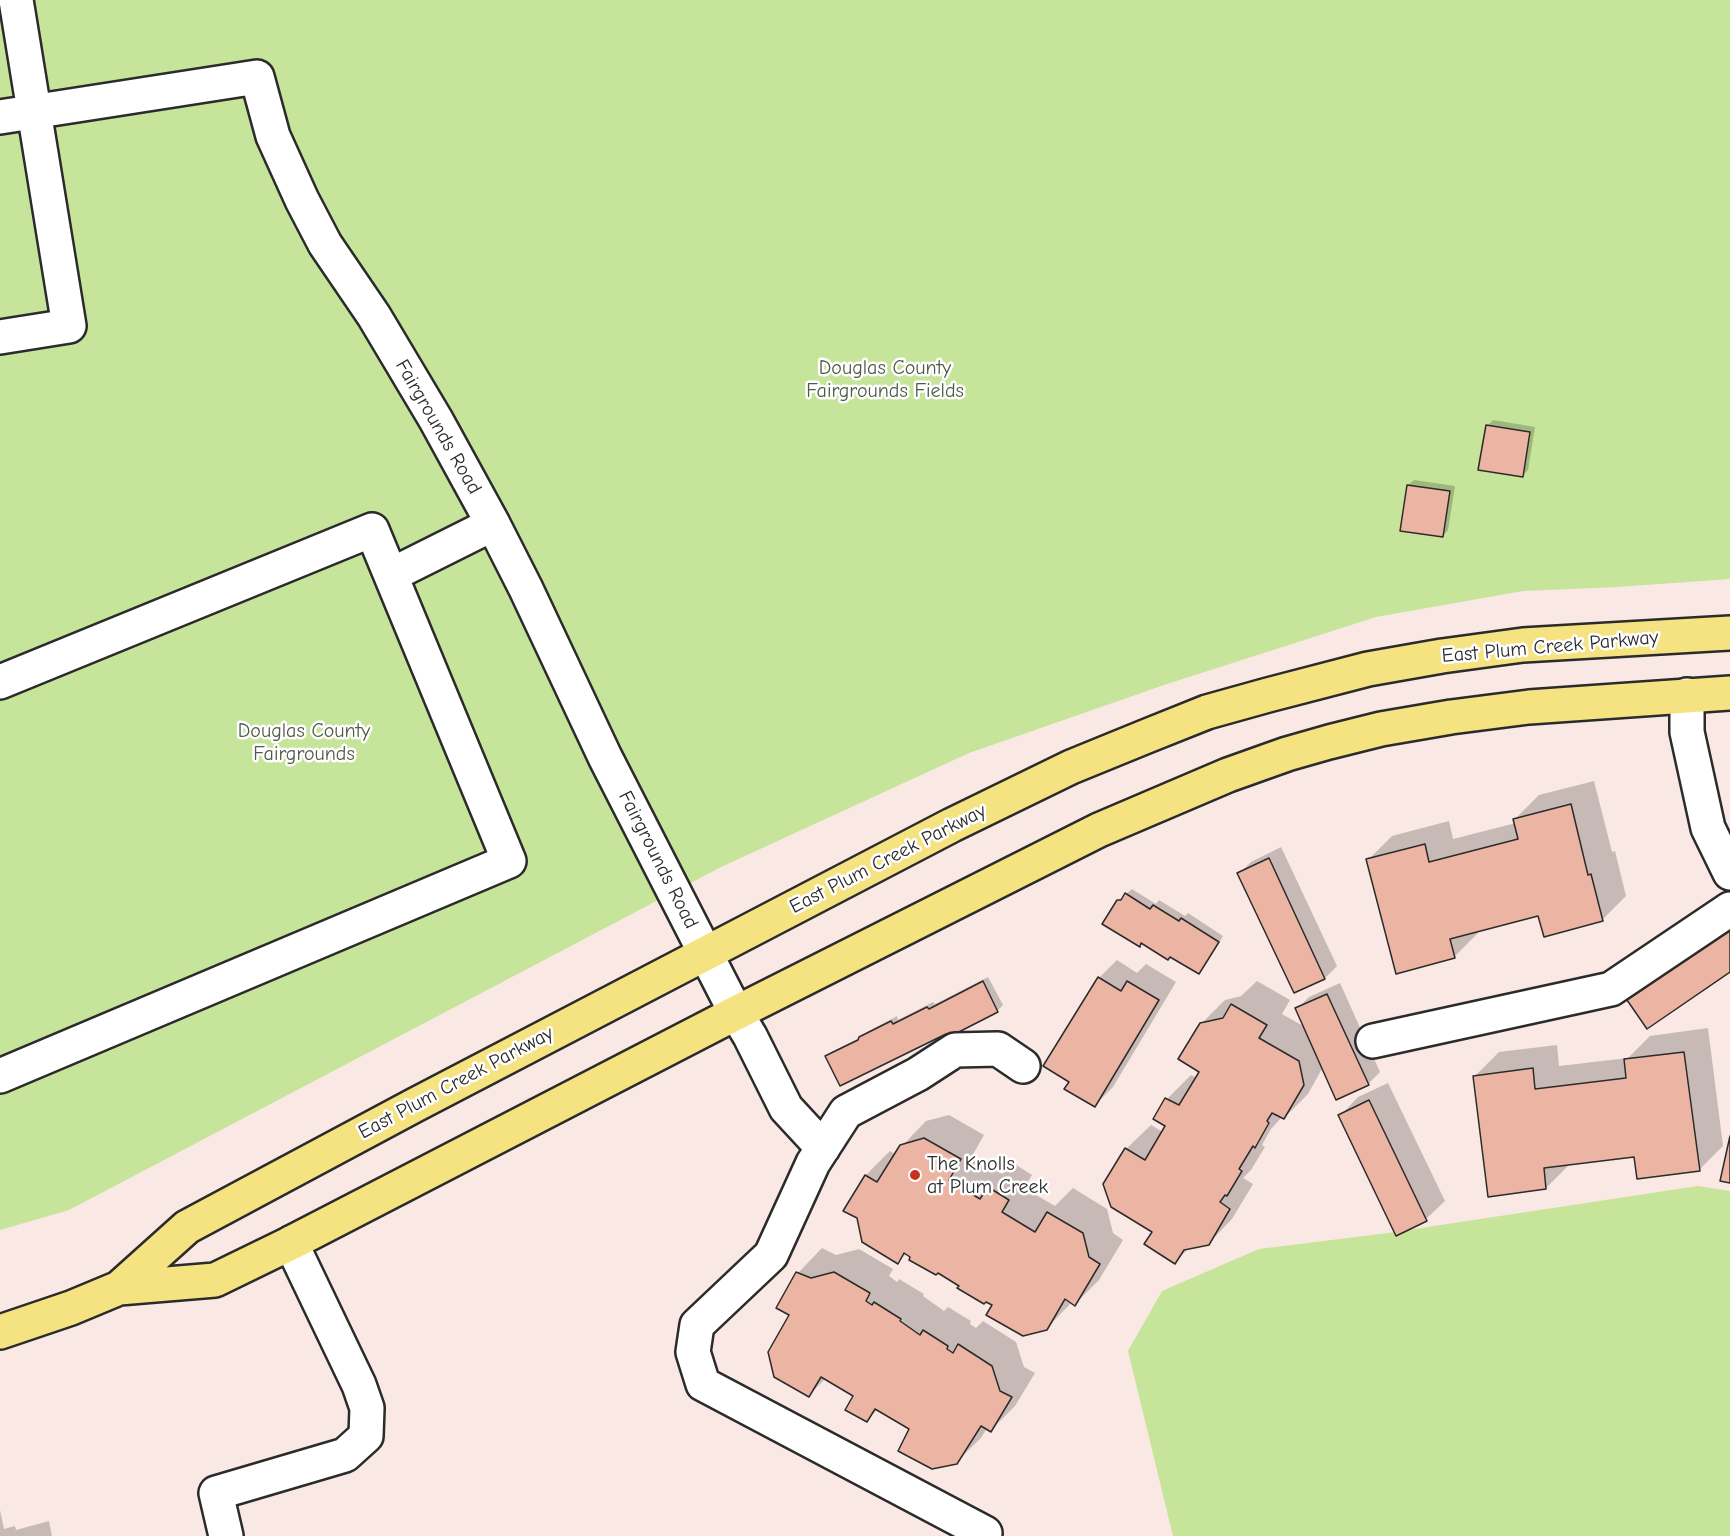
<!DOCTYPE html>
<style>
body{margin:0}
canvas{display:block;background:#f9e8e3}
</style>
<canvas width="1730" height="1536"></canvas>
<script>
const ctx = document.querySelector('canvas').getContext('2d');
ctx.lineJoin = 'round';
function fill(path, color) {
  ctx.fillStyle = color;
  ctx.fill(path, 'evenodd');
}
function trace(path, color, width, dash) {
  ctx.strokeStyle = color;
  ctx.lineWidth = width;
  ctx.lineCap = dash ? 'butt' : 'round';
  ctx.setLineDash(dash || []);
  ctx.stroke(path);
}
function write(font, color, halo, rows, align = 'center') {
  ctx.font = font + ' "Comic Neue",sans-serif';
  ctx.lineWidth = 5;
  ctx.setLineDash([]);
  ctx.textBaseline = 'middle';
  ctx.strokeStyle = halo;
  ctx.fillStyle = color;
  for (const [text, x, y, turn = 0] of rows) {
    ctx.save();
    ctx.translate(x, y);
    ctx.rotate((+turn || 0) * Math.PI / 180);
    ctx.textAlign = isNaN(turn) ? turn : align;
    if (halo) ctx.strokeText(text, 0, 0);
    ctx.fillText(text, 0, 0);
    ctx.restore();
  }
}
fill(new Path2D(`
 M 0,0 L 1730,0 L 1730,579 L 1617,587 L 1523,591 L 1376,617 L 1167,684 L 969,753 L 721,867 L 69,1210 L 0,1230 Z
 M 1698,1186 L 1730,1191 L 1730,1536 L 1173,1536 L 1128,1351 L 1162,1291 L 1259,1249 L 1388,1233 Z`), '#c7e49b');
fill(new Path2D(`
 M 1493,420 L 1535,427 L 1528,470 L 1522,476 L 1487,426 Z
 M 1414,480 L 1455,486 L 1448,530 L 1443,536 L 1408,485 Z
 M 1594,781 L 1612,852 L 1615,851 L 1626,896 L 1602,920 L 1539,914 L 1477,930 L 1478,933 L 1454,957 L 1368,860 L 1392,836 L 1449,821 L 1453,839 L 1516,823 L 1515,819 L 1539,795 Z
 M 1281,847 L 1337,966 L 1325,978 L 1295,991 L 1239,874 L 1251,862 Z
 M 1132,889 L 1156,904 L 1159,900 L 1185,916 L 1188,913 L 1223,936 L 1204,967 L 1199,973 L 1170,955 L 1142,942 L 1140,945 L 1118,901 Z
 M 1730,925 L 1730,970 L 1629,1001 L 1647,982 Z
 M 1117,960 L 1137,973 L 1146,964 L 1176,982 L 1113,1087 L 1095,1105 L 1071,1081 L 1099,978 Z
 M 988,977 L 1003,1005 L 997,1011 L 949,1035 L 946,1033 L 827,1056 L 833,1051 L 861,1037 L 867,1032 L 897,1016 L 898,1020 L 933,1002 L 935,1004 Z
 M 1257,981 L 1290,1000 L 1282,1014 L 1305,1027 L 1297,1009 L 1309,997 L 1340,983 L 1380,1072 L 1368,1084 L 1323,1067 L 1308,1094 L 1284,1118 L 1282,1117 L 1271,1129 L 1262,1145 L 1265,1147 L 1251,1170 L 1243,1178 L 1253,1184 L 1232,1219 L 1208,1244 L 1190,1247 L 1175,1262 L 1154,1231 L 1126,1149 L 1151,1125 L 1163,1132 L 1167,1125 L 1155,1119 L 1167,1099 L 1191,1075 L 1197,1078 L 1201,1071 L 1201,1024 L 1225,1000 L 1241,996 Z
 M 1708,1028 L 1723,1146 L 1699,1170 L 1635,1155 L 1570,1164 L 1546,1188 L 1475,1076 L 1499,1052 L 1557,1045 L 1559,1066 L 1628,1058 L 1650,1036 Z
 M 1388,1083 L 1445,1201 L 1426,1219 L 1396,1234 L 1340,1116 L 1358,1097 Z
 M 949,1115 L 984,1135 L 972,1156 L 1002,1174 L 1013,1163 L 1032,1175 L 1024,1188 L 1055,1206 L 1073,1188 L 1107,1209 L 1113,1233 L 1123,1240 L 1099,1280 L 1075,1304 L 1072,1302 L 1046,1329 L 994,1305 L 907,1253 L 898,1262 L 859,1217 L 845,1210 L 866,1175 L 890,1151 L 896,1155 L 902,1146 L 926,1121 Z
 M 822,1248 L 836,1255 L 859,1249 L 893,1269 L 889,1276 L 897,1282 L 899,1279 L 924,1294 L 923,1296 L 944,1311 L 948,1307 L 971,1321 L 970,1324 L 976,1328 L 983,1321 L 1016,1342 L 1024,1367 L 1035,1373 L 1015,1406 L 991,1430 L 987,1428 L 981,1438 L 956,1462 L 911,1428 L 878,1409 L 867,1420 L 855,1396 L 826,1378 L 809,1395 L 791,1314 L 778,1307 L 798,1273 Z
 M 0,1510 L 4,1529 L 15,1526 L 16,1530 L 49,1521 L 52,1536 L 0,1536 Z`), '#0003');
const building = new Path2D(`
 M 1486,425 L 1530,432 L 1523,477 L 1478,470 Z
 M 1407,485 L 1450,491 L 1443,537 L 1400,531 Z
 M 1571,804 L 1588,875 L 1591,874 L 1603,921 L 1544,937 L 1538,916 L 1450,939 L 1455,958 L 1396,974 L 1366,859 L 1425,844 L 1429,862 L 1518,839 L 1513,819 Z
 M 1269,858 L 1325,979 L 1294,993 L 1237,873 Z
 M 1125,893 L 1150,909 L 1153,905 L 1179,921 L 1181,918 L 1219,942 L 1199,974 L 1170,957 L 1168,960 L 1141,943 L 1140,947 L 1102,924 L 1117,900 L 1121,900 Z
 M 1730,929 L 1730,972 L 1647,1029 L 1627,1000 Z
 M 1098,977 L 1121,991 L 1127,981 L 1159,1000 L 1095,1107 L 1064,1089 L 1069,1082 L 1043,1066 Z
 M 983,981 L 998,1012 L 949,1037 L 946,1034 L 840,1086 L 825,1056 L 858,1040 L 859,1037 L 891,1021 L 893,1024 L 927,1007 L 929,1009 Z
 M 1327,994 L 1369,1085 L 1336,1100 L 1295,1008 Z
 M 1231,1004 L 1267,1025 L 1259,1038 L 1299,1061 L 1304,1085 L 1284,1119 L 1272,1113 L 1267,1121 L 1269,1123 L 1255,1148 L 1253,1146 L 1239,1169 L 1242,1171 L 1227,1196 L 1225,1195 L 1220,1202 L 1230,1209 L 1209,1245 L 1184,1250 L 1175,1264 L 1144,1244 L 1152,1232 L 1111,1207 L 1103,1184 L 1125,1148 L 1145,1160 L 1165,1126 L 1153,1119 L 1165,1098 L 1179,1105 L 1199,1072 L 1178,1059 L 1200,1023 L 1223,1018 Z
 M 1684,1052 L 1700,1171 L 1637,1179 L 1634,1157 L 1544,1168 L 1546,1189 L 1488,1197 L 1473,1076 L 1533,1068 L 1535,1089 L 1626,1078 L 1624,1059 Z
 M 1369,1100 L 1427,1221 L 1396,1236 L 1338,1115 Z
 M 1730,1136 L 1730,1183 L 1720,1181 Z
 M 924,1138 L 961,1159 L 949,1180 L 980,1199 L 988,1187 L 1009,1200 L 1002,1212 L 1035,1232 L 1047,1212 L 1083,1233 L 1089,1257 L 1100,1264 L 1075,1306 L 1065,1299 L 1047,1330 L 1023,1336 L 986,1315 L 992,1305 L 986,1302 L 984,1304 L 957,1288 L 959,1286 L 938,1273 L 936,1275 L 909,1260 L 910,1257 L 904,1253 L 898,1264 L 862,1242 L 857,1218 L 843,1211 L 865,1175 L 877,1182 L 900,1145 Z
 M 796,1272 L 811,1278 L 834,1272 L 870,1293 L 866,1301 L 872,1305 L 874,1302 L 901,1319 L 900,1321 L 920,1335 L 923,1330 L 948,1346 L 947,1349 L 953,1353 L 958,1344 L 992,1366 L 1000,1391 L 1012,1397 L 991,1432 L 981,1426 L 957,1464 L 932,1469 L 898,1451 L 909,1429 L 875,1409 L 867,1422 L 845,1410 L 853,1396 L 821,1377 L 809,1397 L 774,1377 L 768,1352 L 789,1315 L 776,1308 Z`);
fill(building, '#ecb4a3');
trace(building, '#2b2b2b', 1.5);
const minor = new Path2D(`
 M 0,117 L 257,77 L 273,136 L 302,200 L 325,244 L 374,316 L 436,420 L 493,524 L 526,589 L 605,757 L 736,1013 L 750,1036 L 786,1108 L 823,1148
 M 0,337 L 69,326 L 16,0
 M 391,575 L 493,524
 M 0,682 L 372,530 L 509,861 L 0,1076
 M 1687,695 L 1687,732 L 1708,828 L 1730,873
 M 1373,1041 L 1611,989 L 1730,909
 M 985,1533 L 703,1384 L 693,1352 L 697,1325 L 771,1255 L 813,1163 L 846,1112 L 918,1074 L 955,1050 L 998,1049 L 1023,1066
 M 226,1536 L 216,1493 L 345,1455 L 366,1436 L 367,1408 L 359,1385 L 291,1243`);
const major = new Path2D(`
 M 119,1288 L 187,1227 L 415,1105 L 952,825 L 1071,767 L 1147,736 L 1207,712 L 1268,695 L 1368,669 L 1442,656 L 1523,645 L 1730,633
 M 0,1332 L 71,1308 L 119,1288 L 215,1280 L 291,1243 L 736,1013 L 1099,830 L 1228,775 L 1287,754 L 1329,742 L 1381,729 L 1451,717 L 1529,707 L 1730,693`);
trace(minor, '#2b2b2b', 38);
trace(major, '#2b2b2b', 38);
trace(minor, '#fff', 33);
trace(major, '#f5e382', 33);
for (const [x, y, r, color] of [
 [915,1175,6,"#c8321e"]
]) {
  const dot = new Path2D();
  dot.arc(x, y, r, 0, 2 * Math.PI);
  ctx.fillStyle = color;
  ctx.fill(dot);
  trace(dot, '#fff', 2);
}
write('20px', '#525947', '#fff', [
 ["Douglas County",885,368],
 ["Fairgrounds Fields",885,391],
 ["Douglas County",304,731],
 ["Fairgrounds",304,754]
]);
write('20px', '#2b2b2b', '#fff', [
 ["Fairgrounds Road",438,427,60],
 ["East Plum Creek Parkway",1550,647,-5],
 ["East Plum Creek Parkway",888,859,-27],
 ["Fairgrounds Road",658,860,63],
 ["East Plum Creek Parkway",456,1083,-28]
]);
write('20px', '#2b2b2b', '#fff', [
 ["The Knolls",927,1164],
 ["at Plum Creek",927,1187]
], 'left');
</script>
